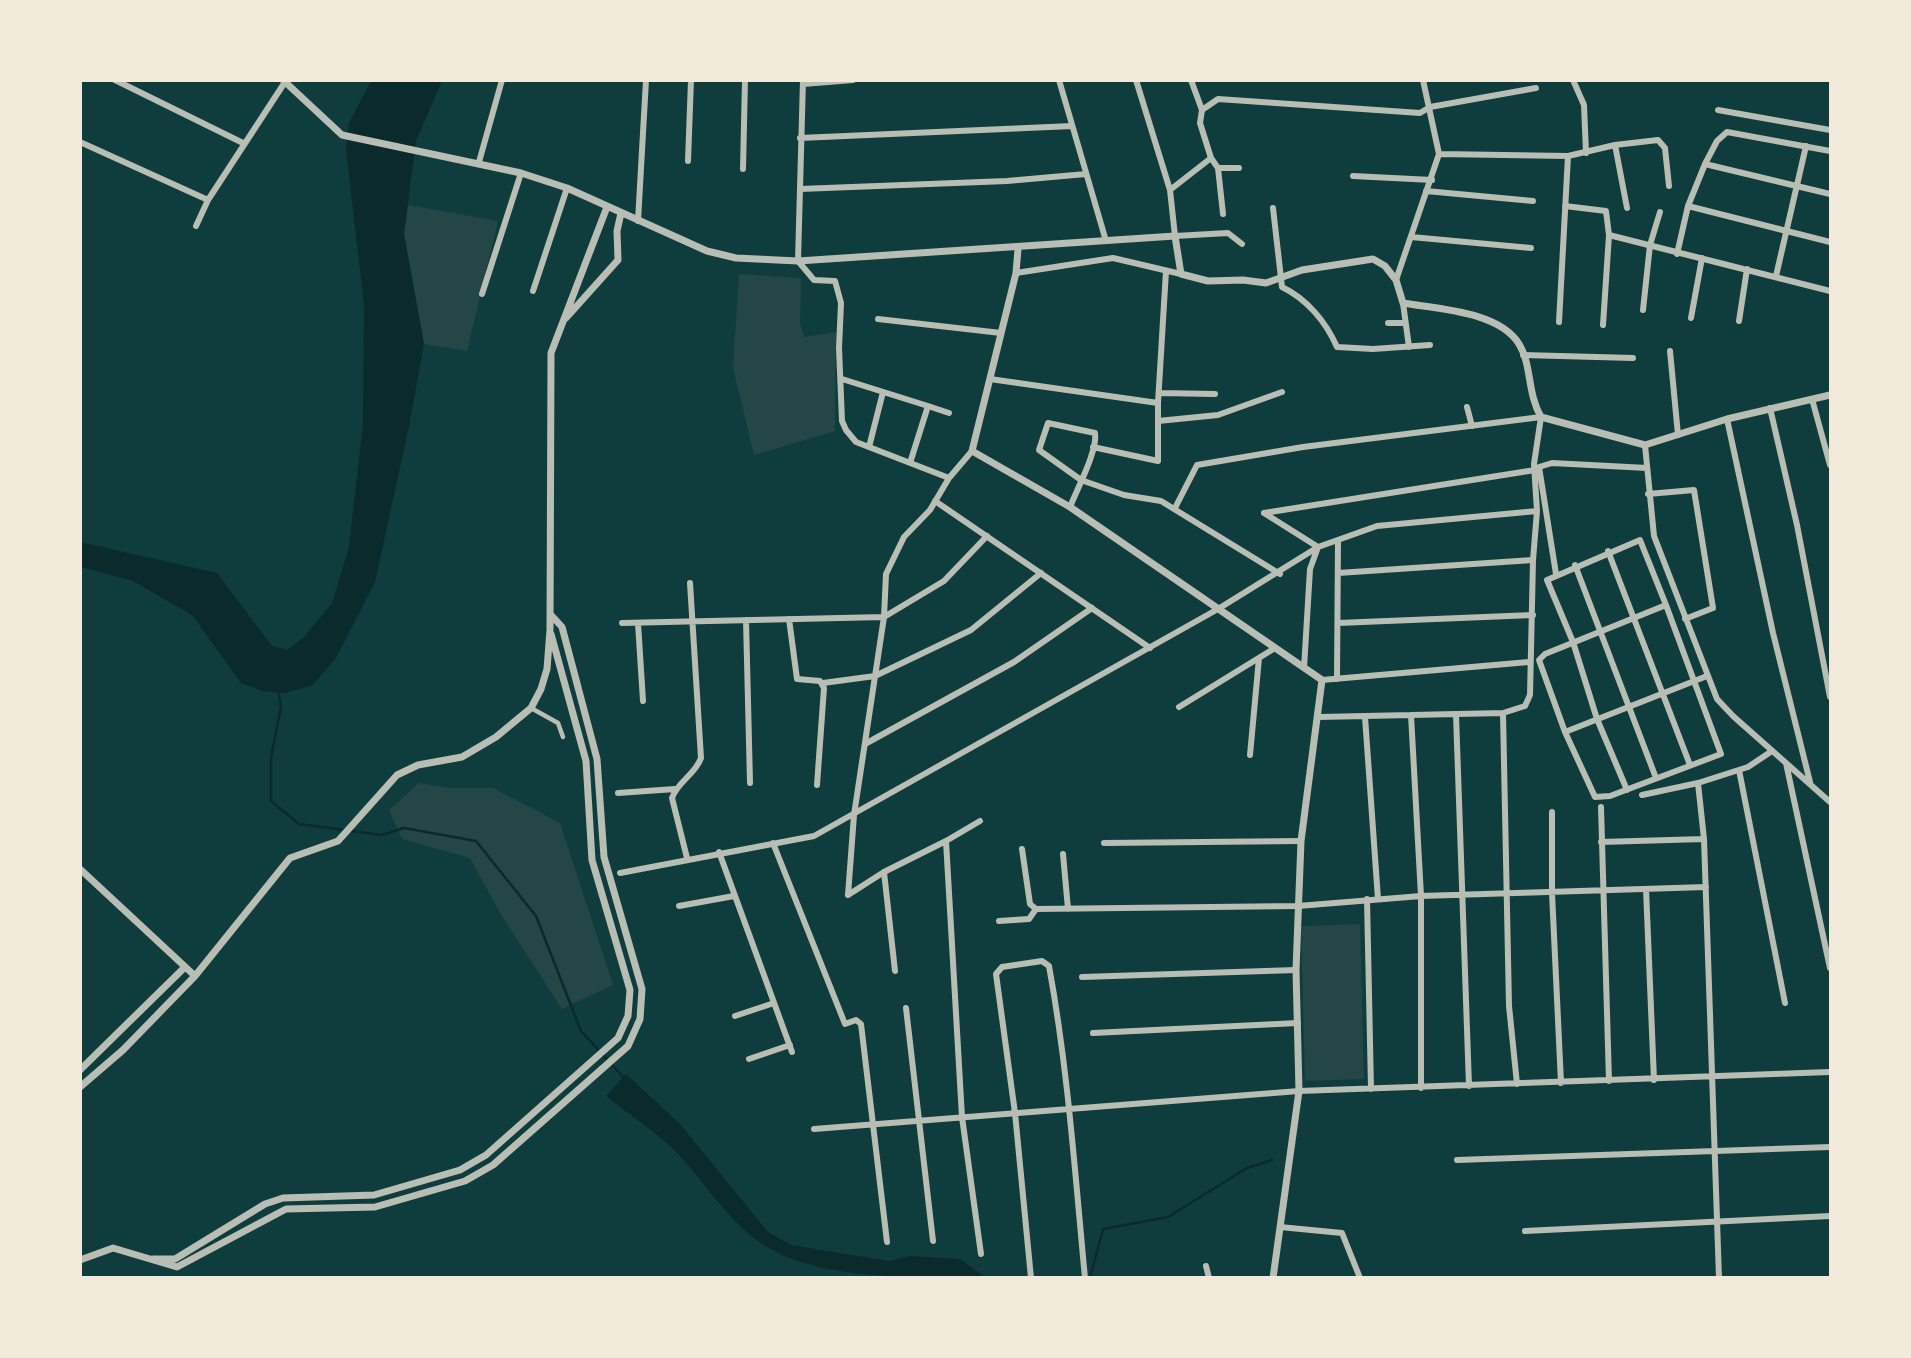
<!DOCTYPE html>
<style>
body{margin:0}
#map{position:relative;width:1911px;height:1358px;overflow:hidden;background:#0f3d3e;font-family:"Exo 2",sans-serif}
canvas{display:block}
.frame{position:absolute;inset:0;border:82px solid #f1e9da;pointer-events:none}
</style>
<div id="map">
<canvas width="1911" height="1358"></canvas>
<div class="frame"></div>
</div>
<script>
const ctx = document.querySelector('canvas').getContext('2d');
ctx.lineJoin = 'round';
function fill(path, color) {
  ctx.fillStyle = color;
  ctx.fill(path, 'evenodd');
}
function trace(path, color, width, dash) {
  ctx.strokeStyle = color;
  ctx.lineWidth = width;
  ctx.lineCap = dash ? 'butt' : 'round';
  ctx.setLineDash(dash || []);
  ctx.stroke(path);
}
fill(new Path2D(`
 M 408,205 L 498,221 L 467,351 L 424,344 L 404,234 Z
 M 739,274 L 801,278 L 800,323 L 804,337 L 836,332 L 835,431 L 754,455 L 733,368 Z
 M 419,783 L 450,788 L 493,788 L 560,823 L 613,985 L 562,1009 L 500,913 L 470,858 L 402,839 L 389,810 Z
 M 1360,924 L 1364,1079 L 1305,1081 L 1301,926 Z`), '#244646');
fill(new Path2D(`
 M 371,81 L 442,81 L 416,141 L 404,234 L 424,344 L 409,426 L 375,582 L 336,658 L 313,685 L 285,693 L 262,691 L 241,683 L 192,615 L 133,581 L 81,567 L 80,542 L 217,573 L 272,646 L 287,650 L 304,637 L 332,603 L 349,547 L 363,423 L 364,305 L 346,149 L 349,123 Z
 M 626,1074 L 680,1124 L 768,1232 L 791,1245 L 889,1261 L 910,1256 L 960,1259 L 985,1277 C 921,1278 814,1281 761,1243 C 727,1220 705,1182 677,1153 C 657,1132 629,1115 606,1096 Z`), '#0a2a2b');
trace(new Path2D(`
 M 278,689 L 281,707 L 271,757 L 271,801 L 299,824 L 382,835 L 404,828 L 476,841 L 536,916 L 581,1031 L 625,1079
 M 1090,1278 L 1103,1229 L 1168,1217 L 1247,1168 L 1272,1160`), '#0a2a2b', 2.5);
trace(new Path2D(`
 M 531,708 L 558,723 L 563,737`), '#b8beb3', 4.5);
trace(new Path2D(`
 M 115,80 L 243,143
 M 803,80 L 798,261 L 814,280 L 835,281 L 841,303 L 839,348 L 842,421 L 846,430 L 856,442 L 949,478
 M 1059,80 L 1106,241
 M 1136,80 L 1170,190
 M 1191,80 L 1202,110
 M 1573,80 L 1584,105 L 1586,153
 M 803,84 L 853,80
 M 1718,110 L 1830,130
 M 800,138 L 1072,126
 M 80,142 L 208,200 L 285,82
 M 1615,145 L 1627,208
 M 1439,154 L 1568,156 L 1615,145 L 1658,140 L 1665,148 L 1669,186
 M 1211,158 L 1218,168 L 1223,214
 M 688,161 L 691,80
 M 479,162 L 502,80
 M 1705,164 L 1717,141 L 1727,132 L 1830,151
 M 1218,168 L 1239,168
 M 743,169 L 745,80
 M 1353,176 L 1432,180
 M 800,189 L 1007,181 L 1086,174
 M 1426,191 L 1533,201
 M 1565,206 L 1606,211 L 1609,235 L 1830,291
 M 1688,206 L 1830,242
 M 1273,208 L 1282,287 C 1307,299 1326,322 1337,347 L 1373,349 L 1430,345
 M 638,221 L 646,80
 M 196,226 L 208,200
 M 1411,237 L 1531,248
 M 1242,244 L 1228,233 L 1175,236 L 1170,190 L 1211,158 L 1200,123 L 1202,110 L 1218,99 L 1420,113 L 1430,107 L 1536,88
 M 1677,254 L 1688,206 L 1705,164 L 1830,194
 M 1016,273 L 1113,258 L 1181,274
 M 1776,276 L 1806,146
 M 1396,280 L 1439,154 L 1423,80
 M 533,291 L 567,188
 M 482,294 L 521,173
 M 1403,303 L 1409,347
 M 1643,310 L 1650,245 L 1660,212
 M 1691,318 L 1702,258
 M 878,319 L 1001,333
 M 1739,321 L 1747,269
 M 1559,322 L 1568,156
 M 1388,323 L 1405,323
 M 1603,325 L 1609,235
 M 1670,351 L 1678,435
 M 1523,355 L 1633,358
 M 842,379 L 928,406 L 910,463
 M 990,379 L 1158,403 L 1158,461 L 1093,447
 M 1160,393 L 1215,394
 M 1812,399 L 1830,465
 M 1158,403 L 1166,271
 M 928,406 L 949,413
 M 1467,407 L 1472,426
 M 1770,408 L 1797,525 L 1830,697
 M 1727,419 L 1773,633 L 1810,782
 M 1158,421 L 1218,415 L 1282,392
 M 1645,445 L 1654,536 L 1717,699 L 1733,716 L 1830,802
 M 869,447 L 883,392
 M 1648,494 L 1694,490 L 1713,608 L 1685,619
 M 935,501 L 1150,648
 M 1070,507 C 1077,489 1098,450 1095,433 L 1048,423 L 1039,450 L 1081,480 L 1124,495 L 1161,501 L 1280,574
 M 1175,508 L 1197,465 L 1303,447 L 1541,417 L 1534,464 L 1537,511 L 1533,560 L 1530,695 L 1525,706 L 1503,713 L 1319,717
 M 1264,513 L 1535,470
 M 1264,513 L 1318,547 L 1310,569 L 1304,668
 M 1608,551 L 1690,765
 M 1575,565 L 1656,778
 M 1338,573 L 1533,560
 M 1556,574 L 1539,467 L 1552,463 L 1647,468
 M 1666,605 L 1721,754 L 1610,796 L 1595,797 L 1565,732 L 1539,660 L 1545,654 Z
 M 789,619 L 797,679 L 820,681 L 824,688 L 817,785
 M 746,620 L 750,783
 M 622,623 L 884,617 L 944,581 L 987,536
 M 638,623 L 643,701
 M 1338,623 L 1533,615
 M 1337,679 L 1338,541
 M 1322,680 L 1529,662
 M 823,683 L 875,676 L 971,630 L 1041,573
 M 1179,707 L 1275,648
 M 1503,713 L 1509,1006 L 1517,1084
 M 1411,715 L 1421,896 L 1421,1088
 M 1456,715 L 1469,1086
 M 1365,717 L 1378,899
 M 1565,732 L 1707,676
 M 865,744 L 1014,662 L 1092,608
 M 1250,755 L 1259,658
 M 1786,763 L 1830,968
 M 1739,770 L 1785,1003
 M 1627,790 L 1597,719 L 1573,642 L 1547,580 L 1640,540 L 1666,605
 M 618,793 L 675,789
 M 1642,795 L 1698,783
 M 1601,807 L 1609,1081
 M 1552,812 L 1552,893 L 1561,1083
 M 946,841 L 980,821
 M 1601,842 L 1704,839
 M 773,843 L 845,1024 L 856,1020 L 861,1024 L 887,1242
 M 1104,843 L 1301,841
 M 1022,849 L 1030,904 L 1036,909 L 1298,906 L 1421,896 L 1706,887
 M 719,852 L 792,1052
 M 1063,854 L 1068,909
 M 687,858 L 672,798 C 678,781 695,775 701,758 L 690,583
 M 884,872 L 895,971
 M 620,873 L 814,836 L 1218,609 L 1318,547 L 1377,526 L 1537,511
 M 1646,889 L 1654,1080
 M 848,895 L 884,872 L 946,841 L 962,1117 L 981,1254
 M 848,895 L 854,815 L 884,617 L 886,574 L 904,537 L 930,510 L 949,478 L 972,451
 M 1367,899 L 1371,1089
 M 679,906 L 734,896
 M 999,921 L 1029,919 L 1036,909
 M 1082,977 L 1296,970
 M 906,1008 L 933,1241
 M 735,1016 L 774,1003
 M 1093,1033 L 1298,1023
 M 749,1059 L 790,1045
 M 814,1129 L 1299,1091 L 1830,1072
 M 1457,1160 L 1830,1147
 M 1280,1227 L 1342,1233 L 1360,1278
 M 1525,1231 L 1830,1216
 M 1206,1266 L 1209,1278
 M 1031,1278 L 1015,1113 L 996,974 L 1002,967 L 1042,961 L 1049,966 C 1068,1069 1075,1174 1085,1278
 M 1719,1278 L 1704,839 L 1698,783 L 1748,767 L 1772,751`), '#b8beb3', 6);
trace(new Path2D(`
 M 283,80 L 342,135 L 521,173 L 567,188 L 707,251 L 736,258 L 798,261 L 1175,236 L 1181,274 L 1208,281 L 1243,280 L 1266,283 L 1302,270 L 1373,259 L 1385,266 L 1396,280 L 1403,303 C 1436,309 1499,311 1519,344 C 1532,365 1527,393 1541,417 L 1645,445 L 1727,419 L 1830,395
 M 1018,249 L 1016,273 L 972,451 L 1070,507 L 1322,680 L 1301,841 L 1296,970 L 1299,1091 L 1273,1278
 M 566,318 L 618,260 L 617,231 L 621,213
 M 80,869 L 195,976
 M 80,1070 L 185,967
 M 80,1087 L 123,1050 L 195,976 L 290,858 L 338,841 L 397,775 L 418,765 L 462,757 L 496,737 L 531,708 L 541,689 L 547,669 L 550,630 L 551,353 L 607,207
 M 153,1259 L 175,1259 L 265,1204 L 283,1198 L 374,1195 L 460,1170 L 486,1155 L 618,1038 L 628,1016 L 630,990 L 592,860 L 586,761 L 551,634
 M 80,1260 L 113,1248 L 177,1267 L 286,1209 L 375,1207 L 465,1181 L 493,1165 L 628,1046 L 640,1019 L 642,989 L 604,857 L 597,759 L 562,627 L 551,615`), '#b8beb3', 7);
</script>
